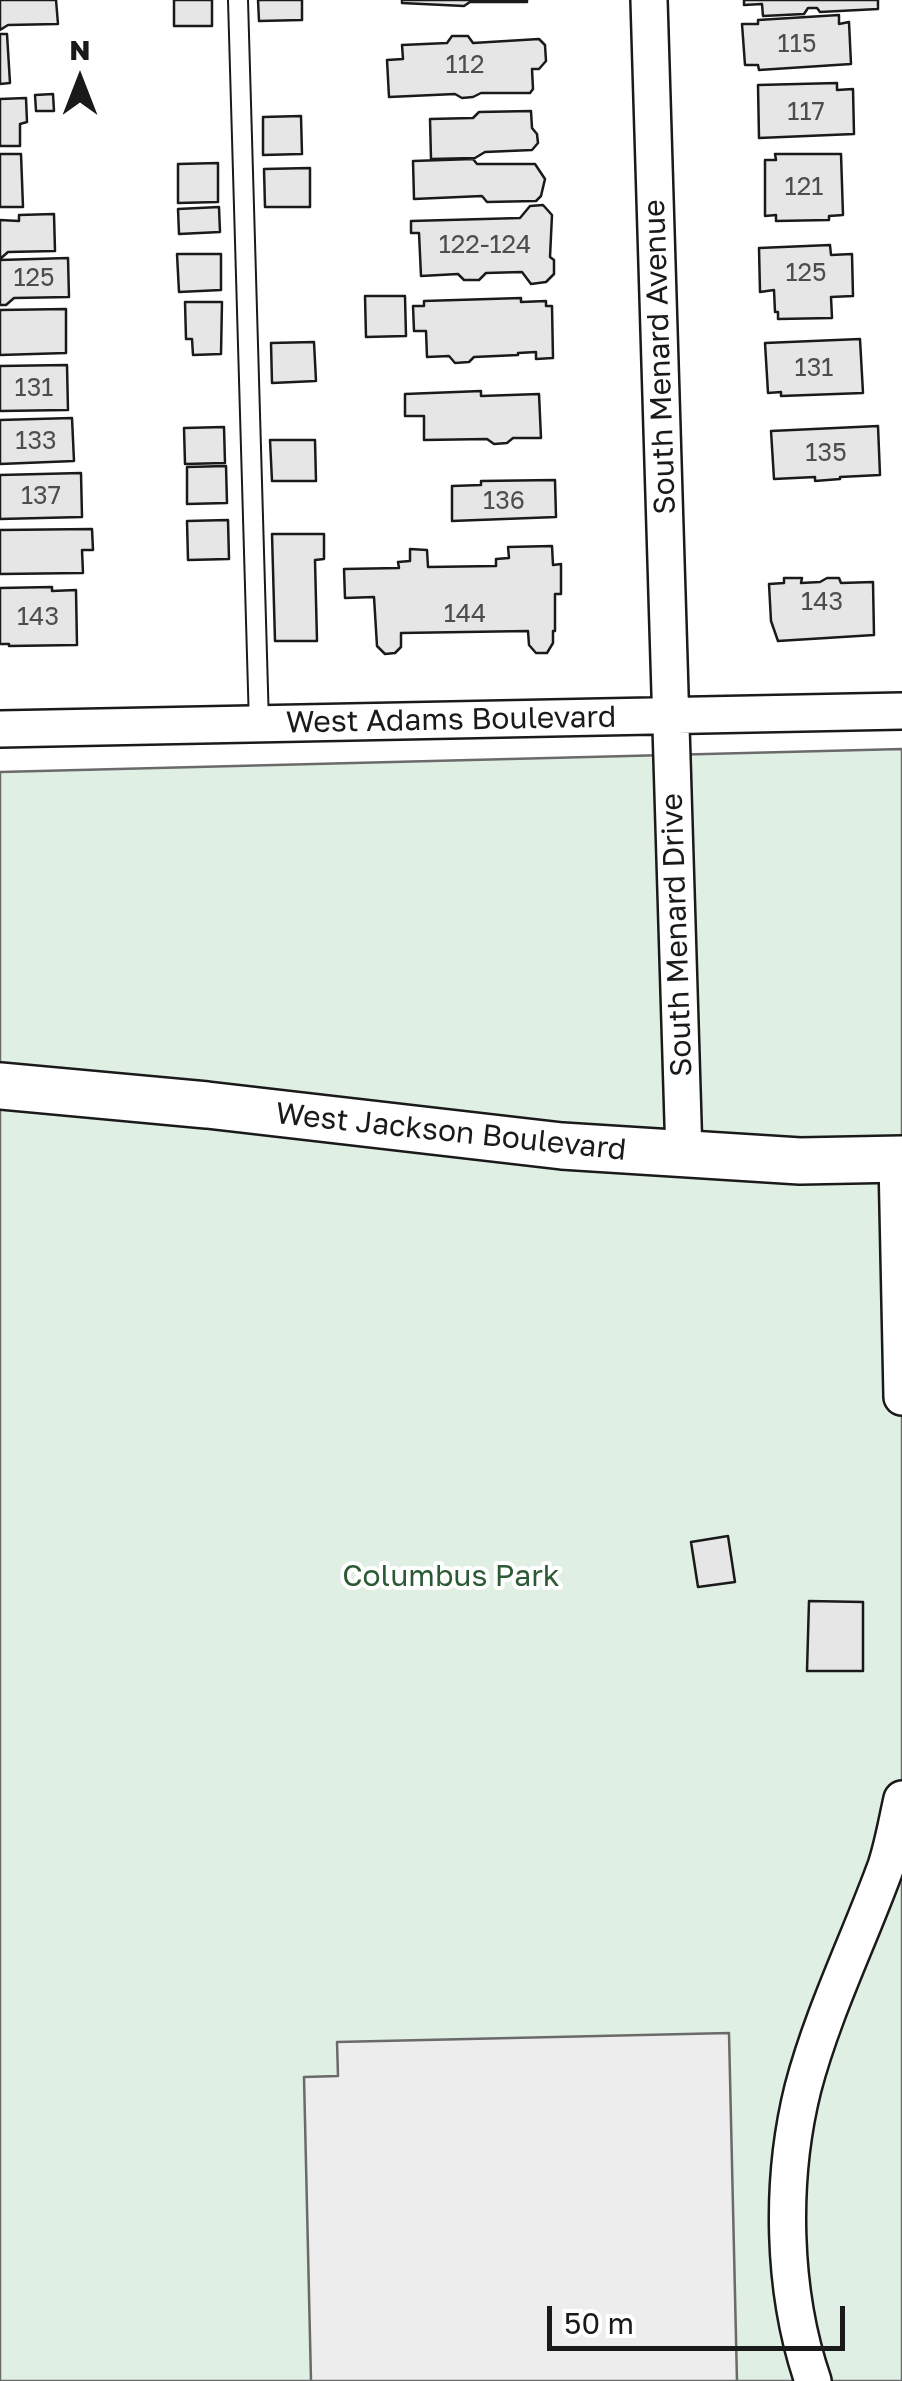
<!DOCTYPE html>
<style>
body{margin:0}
#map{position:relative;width:902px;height:2381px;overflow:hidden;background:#fff;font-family:"Golos Text",sans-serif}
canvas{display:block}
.north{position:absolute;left:30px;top:30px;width:100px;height:100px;-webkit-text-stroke:8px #fff;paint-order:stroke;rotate:0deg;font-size:28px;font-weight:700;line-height:40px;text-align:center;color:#1a1a1a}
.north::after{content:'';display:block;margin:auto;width:35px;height:45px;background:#1a1a1a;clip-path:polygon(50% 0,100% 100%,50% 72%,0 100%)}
.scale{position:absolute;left:547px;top:2306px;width:298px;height:45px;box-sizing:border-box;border:5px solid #1a1a1a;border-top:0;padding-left:12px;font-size:30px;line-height:35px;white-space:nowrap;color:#1a1a1a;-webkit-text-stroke:8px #fff;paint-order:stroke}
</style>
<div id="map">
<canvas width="902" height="2381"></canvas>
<div class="north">N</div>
<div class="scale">50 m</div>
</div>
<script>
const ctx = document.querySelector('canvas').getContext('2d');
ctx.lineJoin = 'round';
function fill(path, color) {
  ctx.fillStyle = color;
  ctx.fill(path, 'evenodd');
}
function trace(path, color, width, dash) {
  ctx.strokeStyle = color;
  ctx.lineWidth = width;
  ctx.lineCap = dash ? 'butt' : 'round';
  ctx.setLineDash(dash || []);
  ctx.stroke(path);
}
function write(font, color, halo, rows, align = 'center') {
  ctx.font = font + ' "Golos Text",sans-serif';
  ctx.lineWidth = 8;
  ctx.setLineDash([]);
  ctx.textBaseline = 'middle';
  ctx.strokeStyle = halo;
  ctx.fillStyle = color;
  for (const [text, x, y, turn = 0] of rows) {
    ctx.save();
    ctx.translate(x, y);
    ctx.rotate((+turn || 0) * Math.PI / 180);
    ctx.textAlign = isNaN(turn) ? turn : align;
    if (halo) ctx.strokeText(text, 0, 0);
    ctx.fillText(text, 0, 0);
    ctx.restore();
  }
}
const green = new Path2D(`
 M 902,749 L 902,2381 L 0,2381 L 0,772 Z`);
fill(green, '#e0efe3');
trace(green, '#6a6a6a', 2.5);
const parking = new Path2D(`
 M 729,2033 L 737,2381 L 311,2381 L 304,2077 L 338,2076 L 337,2042 Z`);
fill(parking, '#ededed');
trace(parking, '#6a6a6a', 2.5);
const building = new Path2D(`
 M 0,0 L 56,0 L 58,24 L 8,25 L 0,30 Z
 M 174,0 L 212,0 L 212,26 L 174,26 Z
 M 258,0 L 302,0 L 302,20 L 259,21 Z
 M 402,0 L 527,0 L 527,2 L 470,2 L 464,6 L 402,3 Z
 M 744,0 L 878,0 L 878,9 L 820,12 L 817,8 L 808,8 L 804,14 L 763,16 L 762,4 L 744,5 Z
 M 839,15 L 839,24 L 849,22 L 851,64 L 759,70 L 758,65 L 745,65 L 742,24 L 758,24 L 758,20 Z
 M 0,34 L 7,34 L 10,83 L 0,84 Z
 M 452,36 L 468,36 L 473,43 L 539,39 L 545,45 L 546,61 L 539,69 L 532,69 L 533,89 L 530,93 L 481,93 L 473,97 L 462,98 L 455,94 L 389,97 L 387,60 L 403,59 L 402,45 L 447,43 Z
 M 837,83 L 837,90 L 853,89 L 854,134 L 759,138 L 758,85 Z
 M 53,94 L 54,111 L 36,111 L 35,95 Z
 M 26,98 L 27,122 L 20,124 L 20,146 L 0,146 L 0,99 Z
 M 531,111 L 532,128 L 537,134 L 538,143 L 532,150 L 485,152 L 475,158 L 431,159 L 430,119 L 473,118 L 479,112 Z
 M 301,116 L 302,154 L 263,155 L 263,117 Z
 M 0,154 L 21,154 L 23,207 L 0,207 Z
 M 775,154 L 841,154 L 843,215 L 829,216 L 829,220 L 776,221 L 776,215 L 765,216 L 765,160 L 776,160 Z
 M 473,159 L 477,164 L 535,164 L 545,179 L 541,196 L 536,201 L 487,202 L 482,196 L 414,199 L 413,161 Z
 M 218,163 L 218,202 L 178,203 L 178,164 Z
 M 310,168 L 310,207 L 265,207 L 264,169 Z
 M 543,205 L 552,215 L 550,257 L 554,260 L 554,274 L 546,282 L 531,284 L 522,272 L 486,273 L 479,280 L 464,280 L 458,274 L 421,276 L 419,233 L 411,233 L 411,221 L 520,218 L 530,206 Z
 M 219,207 L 220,232 L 179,234 L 178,209 Z
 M 54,214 L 55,251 L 8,252 L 0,259 L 0,220 L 19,221 L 19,215 Z
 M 830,245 L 831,255 L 852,254 L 853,296 L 831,297 L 832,318 L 778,319 L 778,312 L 775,312 L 774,290 L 760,292 L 759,248 Z
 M 177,254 L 221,254 L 221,290 L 179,292 Z
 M 68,258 L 69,297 L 14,298 L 6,305 L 0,305 L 0,260 Z
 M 365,296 L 405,296 L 406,336 L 366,337 Z
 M 521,298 L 521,302 L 546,301 L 546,306 L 552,306 L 553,358 L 536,359 L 536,352 L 518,353 L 518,355 L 474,357 L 469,362 L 455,363 L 449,356 L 427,357 L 426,331 L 414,331 L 413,306 L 424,306 L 424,301 Z
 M 185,302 L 222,302 L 221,354 L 193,355 L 192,339 L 186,339 Z
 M 66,309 L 66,353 L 0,355 L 0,310 Z
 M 860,339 L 863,393 L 781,396 L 781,392 L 768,393 L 765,343 Z
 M 314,342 L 316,381 L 272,383 L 271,343 Z
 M 67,365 L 68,410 L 0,411 L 0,366 Z
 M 481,391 L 481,396 L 539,394 L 541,438 L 513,438 L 507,443 L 494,444 L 487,439 L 424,440 L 424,416 L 405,416 L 405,394 Z
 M 72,418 L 74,461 L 0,464 L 0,420 Z
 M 878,426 L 880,475 L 840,477 L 840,479 L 815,481 L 815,477 L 774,479 L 771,431 Z
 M 224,427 L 225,463 L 185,464 L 184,428 Z
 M 270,440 L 315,440 L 316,481 L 272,481 Z
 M 226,466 L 227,503 L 187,504 L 187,467 Z
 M 81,473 L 82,517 L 0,519 L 0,475 Z
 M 555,480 L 556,517 L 452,521 L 452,486 L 481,485 L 481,481 Z
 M 228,520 L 229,559 L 188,560 L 187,521 Z
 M 92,529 L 93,550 L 82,550 L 83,573 L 0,574 L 0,530 Z
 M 272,534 L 324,534 L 324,559 L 315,560 L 317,641 L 275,641 Z
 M 552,546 L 553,565 L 561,564 L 561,594 L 555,594 L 555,631 L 553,631 L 553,643 L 547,653 L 536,653 L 529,645 L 528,631 L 401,633 L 401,647 L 395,653 L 385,654 L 377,646 L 374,597 L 345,598 L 344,569 L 399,568 L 398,562 L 410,561 L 410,549 L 427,550 L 428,567 L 496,566 L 496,559 L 509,558 L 508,547 Z
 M 784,578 L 802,578 L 801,583 L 820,582 L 827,578 L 839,578 L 841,583 L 873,582 L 874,635 L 778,641 L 771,621 L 769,584 L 784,583 Z
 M 52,587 L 52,591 L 76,590 L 77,645 L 9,646 L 9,644 L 0,644 L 0,588 Z
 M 728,1536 L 735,1582 L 698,1587 L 691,1542 Z
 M 809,1601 L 863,1602 L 863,1671 L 807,1671 Z`);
fill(building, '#e6e6e6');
trace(building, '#1a1a1a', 2.5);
const service = new Path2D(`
 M 238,0 L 259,724`);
const minor = new Path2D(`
 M 649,0 L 684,1155
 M 0,729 L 902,711
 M 897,1160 L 902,1397
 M 813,2381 C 782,2291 780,2180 803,2088 C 823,2012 859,1940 886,1866 C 893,1845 897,1821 902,1799`);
const tertiary = new Path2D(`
 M 0,1086 L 207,1105 L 562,1146 L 800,1161 L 902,1159`);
trace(service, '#1a1a1a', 22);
trace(minor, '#1a1a1a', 40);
trace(tertiary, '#1a1a1a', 50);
trace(service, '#fff', 18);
trace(minor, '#fff', 35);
trace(tertiary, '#fff', 45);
write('25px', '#4d4d4d', null, [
 ["115",797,44],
 ["112",465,65],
 ["117",806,112],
 ["121",804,187],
 ["122-124",485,245],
 ["125",806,273],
 ["125",34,278],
 ["131",814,368],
 ["131",34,388],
 ["133",36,441],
 ["135",826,453],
 ["137",41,496],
 ["136",504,501],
 ["143",822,602],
 ["144",465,614],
 ["143",38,617]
]);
write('30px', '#1a1a1a', '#fff', [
 ["South Menard Avenue",660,357,-92],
 ["West Adams Boulevard",451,720,-1],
 ["South Menard Drive",677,935,-92],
 ["West Jackson Boulevard",451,1132,6]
]);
write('30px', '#2b5a34', '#fff', [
 ["Columbus Park",451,1576]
]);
</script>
